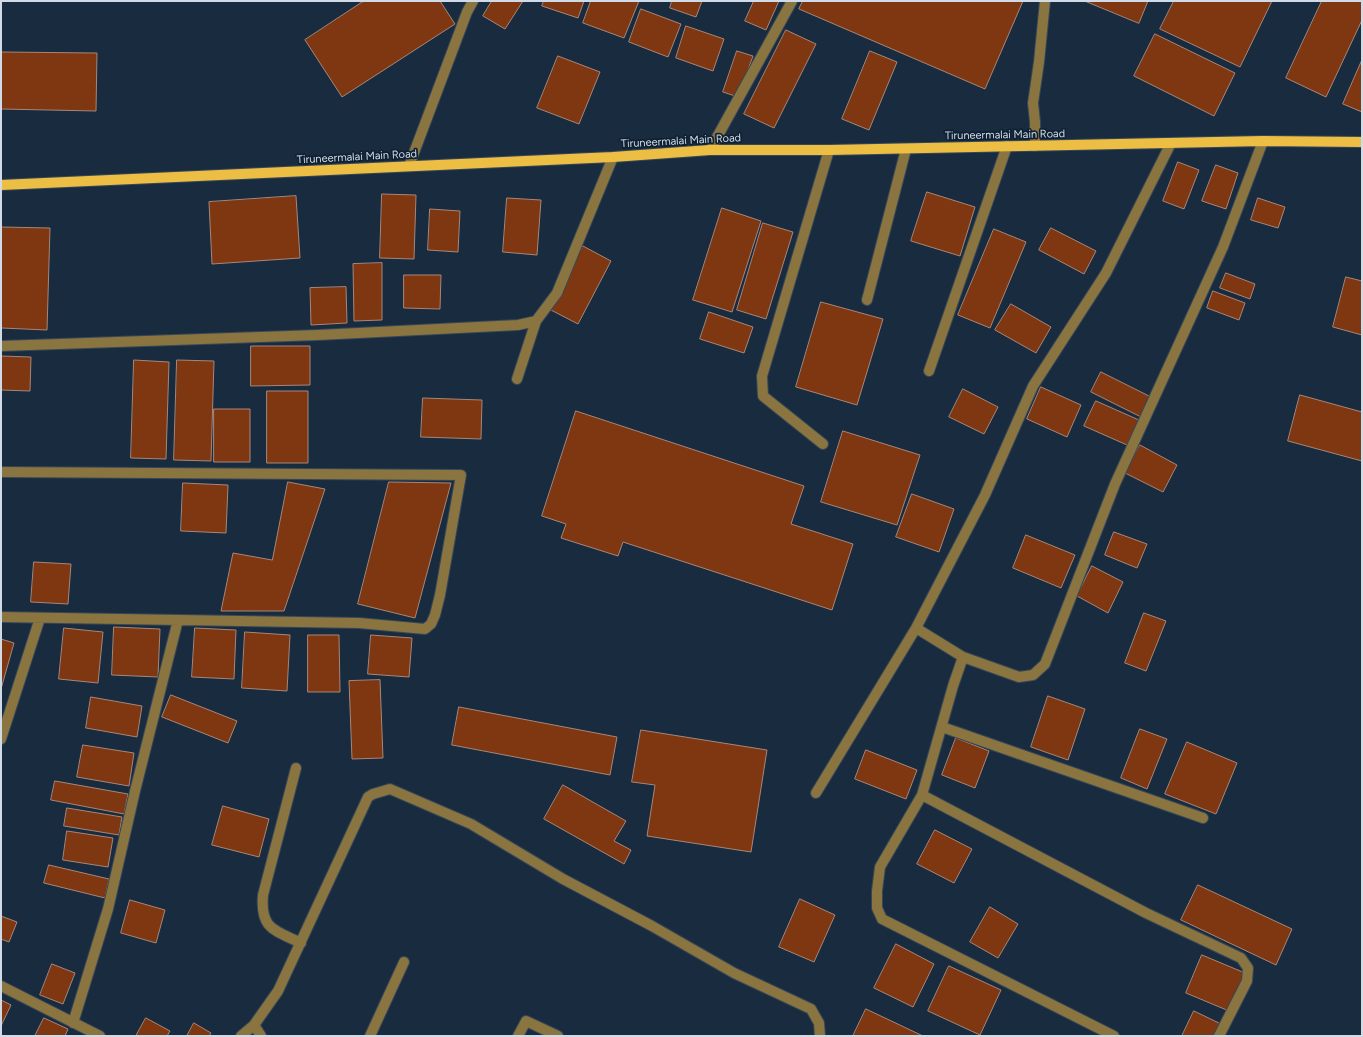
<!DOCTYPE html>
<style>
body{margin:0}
#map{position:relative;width:1363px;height:1037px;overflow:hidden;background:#192b3e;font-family:Figtree,sans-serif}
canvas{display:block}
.frame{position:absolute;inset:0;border:2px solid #d0dbe7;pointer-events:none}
</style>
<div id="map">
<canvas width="1363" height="1037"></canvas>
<div class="frame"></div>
</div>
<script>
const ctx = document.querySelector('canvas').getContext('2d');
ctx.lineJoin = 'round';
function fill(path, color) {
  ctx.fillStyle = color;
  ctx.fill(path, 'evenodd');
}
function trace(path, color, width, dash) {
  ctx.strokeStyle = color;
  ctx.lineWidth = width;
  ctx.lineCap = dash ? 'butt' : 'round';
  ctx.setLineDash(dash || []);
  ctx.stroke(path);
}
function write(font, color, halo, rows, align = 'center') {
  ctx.font = font + ' Figtree,sans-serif';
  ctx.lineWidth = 3.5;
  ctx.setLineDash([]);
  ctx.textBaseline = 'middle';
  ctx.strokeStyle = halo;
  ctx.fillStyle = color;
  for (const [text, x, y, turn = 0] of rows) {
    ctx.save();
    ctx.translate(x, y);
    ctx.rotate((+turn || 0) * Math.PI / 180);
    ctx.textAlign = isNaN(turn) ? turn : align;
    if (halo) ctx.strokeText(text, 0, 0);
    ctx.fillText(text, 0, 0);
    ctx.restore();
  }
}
const building = new Path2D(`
 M 364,1 L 440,1 L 455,24 L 342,97 L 305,40 Z
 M 492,1 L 523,1 L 505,29 L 483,16 Z
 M 544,1 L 584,1 L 578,18 L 542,6 Z
 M 591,1 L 639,1 L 624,38 L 583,23 Z
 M 672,1 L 702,1 L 696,17 L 670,8 Z
 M 754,1 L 779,1 L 766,30 L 745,21 Z
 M 803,1 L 1023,1 L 985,89 L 799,9 Z
 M 1085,1 L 1148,1 L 1139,23 Z
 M 1174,1 L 1272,1 L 1240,67 L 1160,29 Z
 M 1322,1 L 1362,1 L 1362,20 L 1326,97 L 1286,78 Z
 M 641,9 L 681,24 L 668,57 L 629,42 Z
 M 686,26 L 724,39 L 713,71 L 676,58 Z
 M 786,30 L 816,44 L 774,128 L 744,114 Z
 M 1155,34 L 1235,73 L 1214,116 L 1134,76 Z
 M 737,51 L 753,56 L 738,97 L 723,92 Z
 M 870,51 L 897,62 L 869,130 L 842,119 Z
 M 1,52 L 97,53 L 96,111 L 1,109 Z
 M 558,56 L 600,72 L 579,124 L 537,108 Z
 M 1362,60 L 1362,112 L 1343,104 Z
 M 1178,162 L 1199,170 L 1184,209 L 1163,201 Z
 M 1216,165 L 1238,173 L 1226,209 L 1202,201 Z
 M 927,192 L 975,207 L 960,256 L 911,241 Z
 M 382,194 L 416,195 L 414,259 L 380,258 Z
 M 296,196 L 300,258 L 212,264 L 209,202 Z
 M 507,198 L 541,200 L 537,255 L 503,252 Z
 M 1258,198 L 1285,207 L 1278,228 L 1251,220 Z
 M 722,208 L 761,221 L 732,312 L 693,300 Z
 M 430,209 L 460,211 L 458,252 L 428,250 Z
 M 763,223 L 793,232 L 766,319 L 737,310 Z
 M 1,227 L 50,228 L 47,330 L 1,328 Z
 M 1051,228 L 1096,251 L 1084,274 L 1039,250 Z
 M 994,229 L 1026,242 L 990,328 L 958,315 Z
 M 583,246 L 611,261 L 578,324 L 549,309 Z
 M 382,263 L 382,320 L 354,321 L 353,264 Z
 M 1226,273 L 1255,284 L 1250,299 L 1220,288 Z
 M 404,275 L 441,275 L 440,309 L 404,308 Z
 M 1346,277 L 1362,281 L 1362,335 L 1333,327 Z
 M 346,287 L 347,323 L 311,325 L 310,288 Z
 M 1213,291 L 1245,303 L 1239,320 L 1207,308 Z
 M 821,302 L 883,319 L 857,405 L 796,387 Z
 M 1011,304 L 1051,327 L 1036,353 L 995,330 Z
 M 709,312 L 753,327 L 744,353 L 700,339 Z
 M 251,346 L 310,346 L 310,385 L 251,386 Z
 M 1,356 L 31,357 L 30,391 L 1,390 Z
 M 134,360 L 169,362 L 166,459 L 131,458 Z
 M 177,360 L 214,361 L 211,461 L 174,460 Z
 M 1101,372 L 1151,397 L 1141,417 L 1091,392 Z
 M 1041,387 L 1081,405 L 1067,437 L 1027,419 Z
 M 963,389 L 998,407 L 984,434 L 949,417 Z
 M 267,391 L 308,391 L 308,463 L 267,463 Z
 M 1300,395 L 1362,412 L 1362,461 L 1288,441 Z
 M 423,398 L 482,400 L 481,439 L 421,437 Z
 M 1096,401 L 1139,420 L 1127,445 L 1084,426 Z
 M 214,409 L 250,409 L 250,462 L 214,462 Z
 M 576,411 L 804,486 L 791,524 L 853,544 L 832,610 L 623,542 L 618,556 L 561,538 L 566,524 L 542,516 Z
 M 843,431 L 920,455 L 897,525 L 821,502 Z
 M 1140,445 L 1177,465 L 1163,492 L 1125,473 Z
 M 288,482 L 325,489 L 284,611 L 221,611 L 233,553 L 272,560 Z
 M 389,482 L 451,483 L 415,618 L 358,604 Z
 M 183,483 L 228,485 L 226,533 L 181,531 Z
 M 912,494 L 954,509 L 939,552 L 896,537 Z
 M 1114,532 L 1147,544 L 1137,568 L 1105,555 Z
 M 1026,535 L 1075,555 L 1061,588 L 1013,568 Z
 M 34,562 L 71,564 L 68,604 L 31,602 Z
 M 1092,566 L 1123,582 L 1108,613 L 1077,596 Z
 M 1144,613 L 1166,621 L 1146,671 L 1125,663 Z
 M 114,627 L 160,629 L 158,677 L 112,675 Z
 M 64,628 L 103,632 L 98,683 L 59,679 Z
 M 195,628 L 236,630 L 234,679 L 192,677 Z
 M 245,632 L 290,635 L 287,691 L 242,688 Z
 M 308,635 L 339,635 L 340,692 L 308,692 Z
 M 371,635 L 412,638 L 409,677 L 368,674 Z
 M 1,639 L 14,643 L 1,689 Z
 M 380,680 L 383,758 L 352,759 L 349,681 Z
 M 171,695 L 237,721 L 228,743 L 162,717 Z
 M 1048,696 L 1085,709 L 1068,760 L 1031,747 Z
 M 91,697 L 142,706 L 137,737 L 86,728 Z
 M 459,707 L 617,737 L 610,775 L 452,745 Z
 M 1140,729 L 1167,739 L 1147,789 L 1121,778 Z
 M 641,730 L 767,750 L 751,852 L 647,836 L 655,785 L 632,782 Z
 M 956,738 L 989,751 L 975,788 L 942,775 Z
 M 1187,742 L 1237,763 L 1216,814 L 1165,794 Z
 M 83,745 L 134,753 L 129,786 L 77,777 Z
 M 866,750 L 917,770 L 906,799 L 855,779 Z
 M 55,781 L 128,794 L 124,814 L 51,800 Z
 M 563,785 L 626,821 L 614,841 L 631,850 L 624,864 L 544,819 Z
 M 223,806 L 269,819 L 259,857 L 212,845 Z
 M 67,808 L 122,817 L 119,835 L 64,826 Z
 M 935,830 L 972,849 L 954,883 L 917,864 Z
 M 67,831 L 113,838 L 108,867 L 63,860 Z
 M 49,865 L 109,879 L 105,898 L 44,883 Z
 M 1198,885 L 1292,929 L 1276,965 L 1181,920 Z
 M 800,899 L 835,915 L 814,962 L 779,947 Z
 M 130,900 L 165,910 L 156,943 L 121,933 Z
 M 990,907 L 1018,924 L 998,958 L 970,942 Z
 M 1,916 L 17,922 L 9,942 L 1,939 Z
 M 896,944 L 934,964 L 913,1007 L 874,988 Z
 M 1202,955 L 1245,973 L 1229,1011 L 1186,993 Z
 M 52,964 L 75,973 L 63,1004 L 40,995 Z
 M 949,966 L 1001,990 L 980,1035 L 928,1011 Z
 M 1,1000 L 11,1005 L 1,1026 Z
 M 866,1009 L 923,1036 L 853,1036 Z
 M 1194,1011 L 1221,1024 L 1215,1036 L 1182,1036 Z
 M 44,1018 L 68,1029 L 65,1036 L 35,1036 Z
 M 146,1018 L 170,1031 L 167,1036 L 136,1036 Z
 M 194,1023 L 211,1033 L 209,1036 L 187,1036 Z`);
fill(building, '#7f3712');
trace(building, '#a6877a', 1);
const minor = new Path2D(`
 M 1171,143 L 1106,273 L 1033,386 L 985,495 L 916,628 L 963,657 L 953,686 L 922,795 L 1146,913 L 1241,958 L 1248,968 L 1247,981 L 1219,1036
 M 1035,146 L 1035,122 L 1033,103 L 1039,62 L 1045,1
 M 710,150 L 792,1
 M 409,166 L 467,12 L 473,1
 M 867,300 L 906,149
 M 1,346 L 318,335 L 518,325 L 536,321 L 557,293 L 613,157
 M 929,371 L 1007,146
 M 517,379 L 536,321
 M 823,444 L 763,396 L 762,376 L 829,150
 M 1,472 L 461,475 L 440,595 L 435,615 L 431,624 L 425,629 L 359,623 L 1,617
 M 963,657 L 1019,677 L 1033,675 L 1045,664 L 1115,484 L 1223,247 L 1263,141
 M 942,727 L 1203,818
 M 1,739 L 40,618
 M 296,768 L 263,895 C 260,929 274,930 301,943
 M 816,793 L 916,628
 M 922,795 L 880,867 L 877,891 L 877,908 L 882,919 L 1114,1036
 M 1,986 L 100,1036
 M 73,1023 L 108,909 L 135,791 L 178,620
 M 254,1025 L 261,1036
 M 241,1036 L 254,1025 L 278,991 L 368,797 L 373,794 L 390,789 L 471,824 L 563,879 L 652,926 L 734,973 L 811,1009 L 819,1023 L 820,1036
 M 370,1036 L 404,962
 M 518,1036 L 526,1021 L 558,1036`);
const major = new Path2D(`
 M 1,185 L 613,157 L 710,150 L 829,150 L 1263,141 L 1362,142`);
trace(minor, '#364759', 12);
trace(major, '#364759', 12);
trace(minor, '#8a743f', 10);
trace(major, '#edbe44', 10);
write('11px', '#d0dbe7', '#0f2133', [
 ["Tiruneermalai Main Road",1005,135,-1],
 ["Tiruneermalai Main Road",681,141,-3],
 ["Tiruneermalai Main Road",357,157,-3]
]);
</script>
